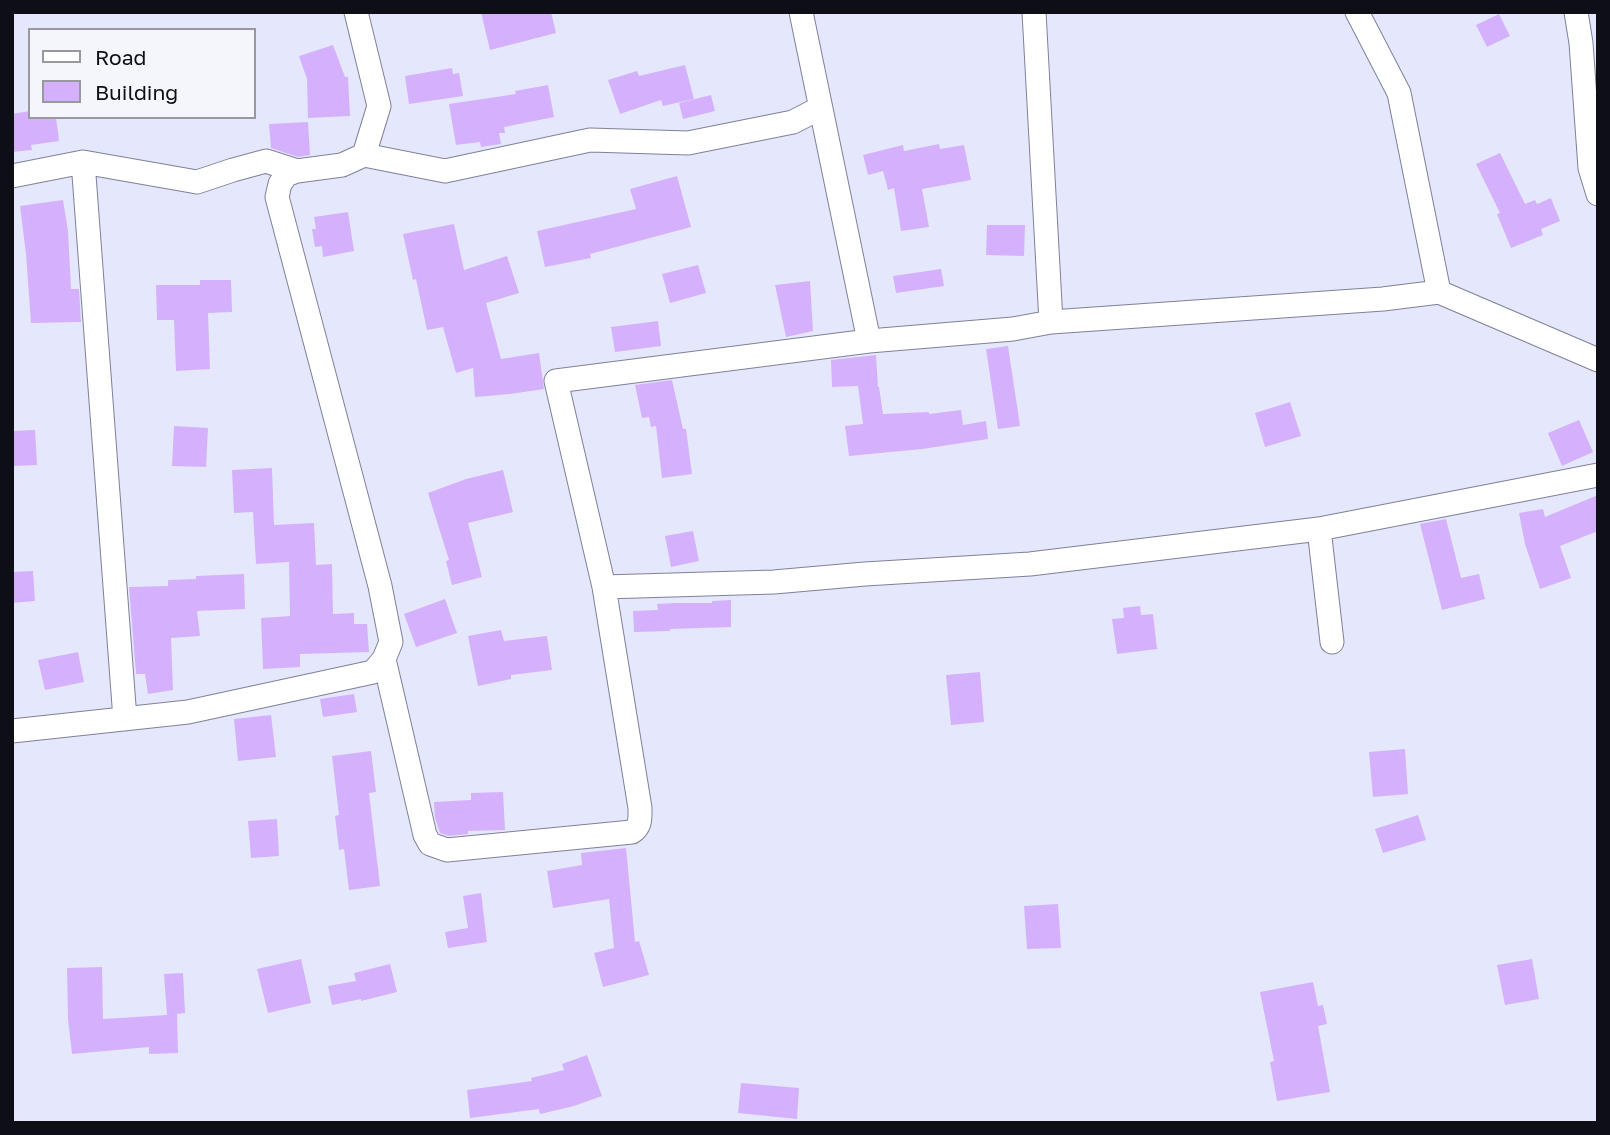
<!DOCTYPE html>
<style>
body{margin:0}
#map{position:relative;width:1610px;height:1135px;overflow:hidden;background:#e5e8fd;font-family:"Golos Text",sans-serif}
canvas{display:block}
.frame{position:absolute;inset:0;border:14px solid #0d0e16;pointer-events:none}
.legend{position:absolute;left:28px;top:28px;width:228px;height:91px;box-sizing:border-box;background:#f5f6fb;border:2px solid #98999f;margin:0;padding:9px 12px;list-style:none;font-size:21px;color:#0d0e16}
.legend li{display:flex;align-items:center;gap:14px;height:35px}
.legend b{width:35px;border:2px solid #98999f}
</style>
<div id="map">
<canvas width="1610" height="1135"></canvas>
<div class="frame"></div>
<ul class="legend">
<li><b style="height:9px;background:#fff"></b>Road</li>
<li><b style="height:19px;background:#d5b1fd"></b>Building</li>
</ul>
</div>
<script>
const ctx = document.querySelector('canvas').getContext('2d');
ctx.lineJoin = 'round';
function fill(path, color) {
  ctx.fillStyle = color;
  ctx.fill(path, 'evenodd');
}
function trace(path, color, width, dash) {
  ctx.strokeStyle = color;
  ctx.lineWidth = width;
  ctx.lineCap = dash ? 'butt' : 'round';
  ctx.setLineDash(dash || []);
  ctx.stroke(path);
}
fill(new Path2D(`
 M 481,12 L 551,12 L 556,33 L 490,50 Z
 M 1499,14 L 1510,36 L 1487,47 L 1476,25 Z
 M 333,45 L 345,77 L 348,77 L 350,116 L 308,118 L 307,79 L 299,56 Z
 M 685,65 L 694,99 L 663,106 L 661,100 L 620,114 L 608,80 L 637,71 L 639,76 Z
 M 452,68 L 453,74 L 459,73 L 463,96 L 409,104 L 405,76 Z
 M 548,85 L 554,117 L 504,127 L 505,133 L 499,133 L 501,144 L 481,147 L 480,142 L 456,145 L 449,104 L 516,94 L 515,91 Z
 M 711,95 L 715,111 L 683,119 L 679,103 Z
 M 30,111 L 30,117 L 56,117 L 59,141 L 31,145 L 32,150 L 12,152 L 12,114 Z
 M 308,122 L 310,155 L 298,157 L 271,148 L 269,124 Z
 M 939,144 L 940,149 L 964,145 L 971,180 L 922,189 L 929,227 L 901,231 L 894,188 L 888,190 L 883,171 L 868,175 L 863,155 L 903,145 L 904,151 Z
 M 1500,153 L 1525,204 L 1535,200 L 1537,204 L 1551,198 L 1560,221 L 1541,229 L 1543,235 L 1511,248 L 1497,214 L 1500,213 L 1476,164 Z
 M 677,176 L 691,227 L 590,254 L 591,258 L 545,267 L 537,231 L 636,209 L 630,189 Z
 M 63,200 L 68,231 L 71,289 L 79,289 L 81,322 L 31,323 L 26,254 L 20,206 Z
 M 348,212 L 354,251 L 323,257 L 322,246 L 315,247 L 312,229 L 316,229 L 314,217 Z
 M 454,224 L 464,270 L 507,256 L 519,293 L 486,303 L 501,359 L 539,353 L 544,389 L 510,394 L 475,397 L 473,368 L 456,373 L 443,327 L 427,330 L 416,279 L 413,280 L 403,234 Z
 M 987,225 L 1025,225 L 1024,256 L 986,255 Z
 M 698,265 L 706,293 L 670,303 L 662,274 Z
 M 941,269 L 944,286 L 896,293 L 893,276 Z
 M 200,280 L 231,280 L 232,312 L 208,313 L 210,369 L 176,371 L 174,320 L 157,320 L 156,285 L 200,285 Z
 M 810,281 L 813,331 L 786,337 L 775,285 Z
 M 658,321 L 661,346 L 615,352 L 611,327 Z
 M 1008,346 L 1020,426 L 998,429 L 986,349 Z
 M 876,355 L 878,387 L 879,387 L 883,414 L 929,412 L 929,414 L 961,410 L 963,425 L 986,421 L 988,439 L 922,449 L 849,456 L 845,426 L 863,424 L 858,386 L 832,387 L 831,360 Z
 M 672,380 L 683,429 L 686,429 L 692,474 L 662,478 L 656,426 L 651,427 L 649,417 L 642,418 L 635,385 Z
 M 1290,402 L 1301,436 L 1265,447 L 1255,413 Z
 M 1579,420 L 1593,452 L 1562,466 L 1548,433 Z
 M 174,426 L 208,428 L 206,467 L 172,466 Z
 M 35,430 L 37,465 L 12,466 L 12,431 Z
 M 272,468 L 274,525 L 314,523 L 316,565 L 332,564 L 333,614 L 354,613 L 354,624 L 367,624 L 369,652 L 300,654 L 300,667 L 263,669 L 261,618 L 290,616 L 289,562 L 256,564 L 253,512 L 234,513 L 232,470 Z
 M 503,470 L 513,512 L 468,523 L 482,577 L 452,585 L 446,561 L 449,560 L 428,493 L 466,479 Z
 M 1598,495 L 1598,531 L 1560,546 L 1571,578 L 1540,589 L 1525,544 L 1519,513 L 1543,509 L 1545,517 Z
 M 1446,519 L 1461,578 L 1479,574 L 1485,599 L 1442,610 L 1420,524 Z
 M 693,531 L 699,561 L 671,567 L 665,536 Z
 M 33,571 L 35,601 L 12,603 L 12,572 Z
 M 244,574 L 245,609 L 197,611 L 200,636 L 171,638 L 173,690 L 148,694 L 145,674 L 136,674 L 129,587 L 168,586 L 168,580 L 196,579 L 196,576 Z
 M 445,599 L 457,633 L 416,647 L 404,614 Z
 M 731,600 L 731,627 L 670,629 L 670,631 L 634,632 L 633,611 L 658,610 L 657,604 L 675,603 L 712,603 L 712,601 Z
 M 1140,606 L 1141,615 L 1153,614 L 1157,649 L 1117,654 L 1112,619 L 1124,618 L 1123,608 Z
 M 501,630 L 504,641 L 547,636 L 552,670 L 511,675 L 511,679 L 478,686 L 468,636 Z
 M 78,652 L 84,682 L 45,690 L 38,660 Z
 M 980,672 L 984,722 L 951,725 L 946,675 Z
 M 354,694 L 357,712 L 323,717 L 320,699 Z
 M 271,715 L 276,757 L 238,761 L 234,719 Z
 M 1405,749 L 1408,794 L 1373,797 L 1369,752 Z
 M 371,751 L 376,792 L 369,793 L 380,886 L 349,890 L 344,849 L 339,850 L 335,816 L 339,815 L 332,756 Z
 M 503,792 L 505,830 L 468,831 L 468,834 L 449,836 L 440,833 L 435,818 L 434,802 L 471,800 L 471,793 Z
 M 1418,815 L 1426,840 L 1383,853 L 1375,829 Z
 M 277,819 L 279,856 L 251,858 L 248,821 Z
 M 626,848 L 635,942 L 639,941 L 649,975 L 603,987 L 594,953 L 614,948 L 609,899 L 553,908 L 547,871 L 582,865 L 581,853 Z
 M 481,893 L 487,942 L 448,948 L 445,932 L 468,928 L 463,896 Z
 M 1058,904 L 1061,948 L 1027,949 L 1024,906 Z
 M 301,959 L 311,1003 L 268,1013 L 257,969 Z
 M 1532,959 L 1539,999 L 1505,1005 L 1497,965 Z
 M 390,964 L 397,992 L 361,1001 L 361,999 L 332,1005 L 328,986 L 356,981 L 354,973 Z
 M 102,967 L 103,1019 L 167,1015 L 164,974 L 183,973 L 185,1013 L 177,1014 L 178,1053 L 149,1054 L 149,1047 L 72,1054 L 68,1019 L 67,968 Z
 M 1313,982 L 1318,1006 L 1323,1005 L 1327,1024 L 1318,1026 L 1330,1092 L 1277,1101 L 1270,1062 L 1274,1061 L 1260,992 Z
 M 587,1055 L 602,1096 L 574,1106 L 540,1114 L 539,1109 L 470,1118 L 467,1090 L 532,1081 L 531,1078 L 564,1070 L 562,1064 Z
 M 741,1083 L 799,1088 L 797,1119 L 738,1113 Z`), '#d5b1fd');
const minor = new Path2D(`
 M 801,12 L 869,341
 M 1034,12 L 1051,322
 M 1357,12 L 1399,93 L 1439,292 L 1598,360
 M 1576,12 L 1581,43 L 1590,168 L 1598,194
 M 364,155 L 445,171 L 590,140 L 688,143 L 793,122 L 820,108
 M 83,162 L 125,719
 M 12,176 L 83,162 L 197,182 L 233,170 L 266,161 L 297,171
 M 1319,529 L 1332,642
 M 604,587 L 774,582 L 865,574 L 1030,564 L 1319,529 L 1598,475
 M 384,659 L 425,835 L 430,844 L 447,850 L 632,832 C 641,826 640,818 640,808 L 604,587 L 556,381 L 869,341 L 1013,329 L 1051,322 L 1383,299 L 1439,292
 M 12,731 L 188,712 L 373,672 L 384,659 L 391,642 L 380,586 L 277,197 L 280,184 L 286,175 L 297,171 L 342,165 L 364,155 L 379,106 L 356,12`);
trace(minor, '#7e8198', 25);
trace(minor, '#fff', 23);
</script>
